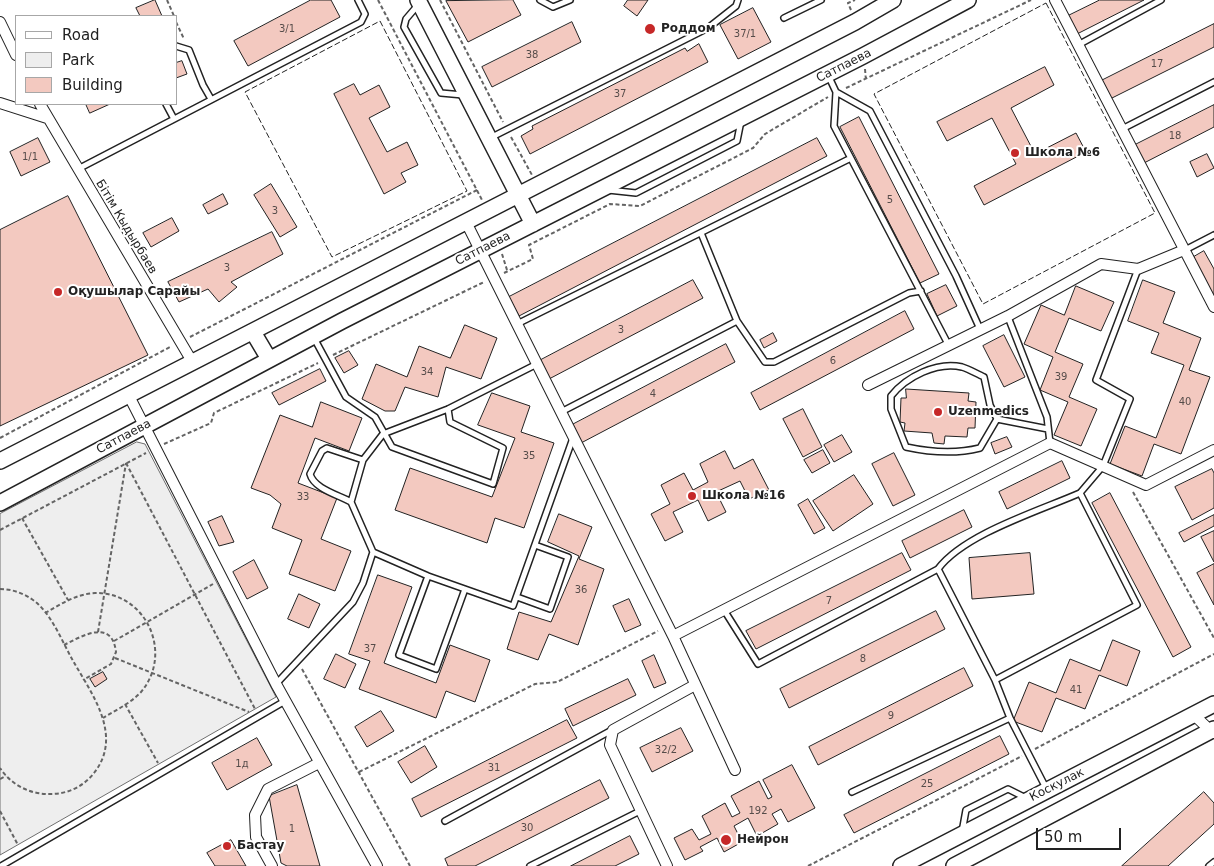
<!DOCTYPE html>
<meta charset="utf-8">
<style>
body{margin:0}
#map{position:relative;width:1214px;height:866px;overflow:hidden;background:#fff;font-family:"DejaVu Sans",sans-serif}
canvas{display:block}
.legend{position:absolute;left:15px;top:15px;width:162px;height:90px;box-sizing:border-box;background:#fff;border:1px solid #a7a7a7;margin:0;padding:6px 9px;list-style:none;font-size:15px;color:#222}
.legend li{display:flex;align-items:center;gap:10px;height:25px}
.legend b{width:25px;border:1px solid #a7a7a7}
.scale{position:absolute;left:1036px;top:828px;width:85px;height:22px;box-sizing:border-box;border:2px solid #222;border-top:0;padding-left:6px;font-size:15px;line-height:18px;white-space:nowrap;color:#222;-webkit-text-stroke:4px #fff;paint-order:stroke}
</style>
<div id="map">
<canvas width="1214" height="866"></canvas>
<ul class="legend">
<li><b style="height:6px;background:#fff"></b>Road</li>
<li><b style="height:14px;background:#eee"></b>Park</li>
<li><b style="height:14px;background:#f3c9c0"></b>Building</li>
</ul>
<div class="scale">50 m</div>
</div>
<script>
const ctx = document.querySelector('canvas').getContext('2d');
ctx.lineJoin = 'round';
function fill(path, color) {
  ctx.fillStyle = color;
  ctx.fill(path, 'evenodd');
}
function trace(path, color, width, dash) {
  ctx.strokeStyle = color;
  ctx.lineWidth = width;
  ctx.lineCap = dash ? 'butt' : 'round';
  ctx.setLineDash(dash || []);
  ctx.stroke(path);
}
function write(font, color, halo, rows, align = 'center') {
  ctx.font = font + ' "DejaVu Sans",sans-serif';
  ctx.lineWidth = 4;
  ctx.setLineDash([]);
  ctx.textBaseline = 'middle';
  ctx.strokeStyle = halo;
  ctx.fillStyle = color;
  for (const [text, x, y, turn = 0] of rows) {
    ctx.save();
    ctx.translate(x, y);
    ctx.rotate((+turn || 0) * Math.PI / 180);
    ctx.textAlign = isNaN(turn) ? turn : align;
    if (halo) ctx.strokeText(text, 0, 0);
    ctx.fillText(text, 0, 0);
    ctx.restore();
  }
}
const green = new Path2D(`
 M 137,442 L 145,444 L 276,697 L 0,855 L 0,514 Z`);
fill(green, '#eee');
trace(green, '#6f6f6f', 1);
const building = new Path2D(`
 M 155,0 L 162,16 L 140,16 L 136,8 Z
 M 311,0 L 331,0 L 340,17 L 248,66 L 234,41 Z
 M 513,0 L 521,15 L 468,42 L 446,1 Z
 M 628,0 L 648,0 L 637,16 L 624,6 Z
 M 1100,0 L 1144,0 L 1075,35 L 1066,17 Z
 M 753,8 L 771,42 L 738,59 L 720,25 Z
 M 572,22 L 581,42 L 492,87 L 482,67 Z
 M 1214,24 L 1214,47 L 1108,100 L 1099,82 Z
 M 699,44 L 708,62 L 530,154 L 521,136 L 533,129 L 532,126 L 685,48 L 687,51 Z
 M 182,61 L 187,74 L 176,78 L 176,63 Z
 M 1045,67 L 1054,85 L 1011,108 L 1035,154 L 1076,133 L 1086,152 L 984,205 L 974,186 L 1016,164 L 992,118 L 947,141 L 937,122 Z
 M 354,84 L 360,95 L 379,85 L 390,107 L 369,118 L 387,152 L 407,142 L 418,165 L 401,173 L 406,182 L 384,194 L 334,94 Z
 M 86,104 L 110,104 L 90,113 Z
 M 1214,105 L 1214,127 L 1144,163 L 1135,145 Z
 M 859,117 L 939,274 L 920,283 L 840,127 Z
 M 38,138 L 50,162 L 21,176 L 10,152 Z
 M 817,138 L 827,156 L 519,316 L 509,297 Z
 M 1207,154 L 1214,168 L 1197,177 L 1190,162 Z
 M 271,184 L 297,227 L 280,237 L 254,195 Z
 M 223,194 L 228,204 L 208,214 L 203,205 Z
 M 68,196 L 148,355 L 0,426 L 0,230 Z
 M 172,218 L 179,231 L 151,247 L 143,233 Z
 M 272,232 L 283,254 L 231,282 L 237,287 L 219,302 L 208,289 L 179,302 L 168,282 Z
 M 1204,251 L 1214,269 L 1214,296 L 1192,258 Z
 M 693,280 L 703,298 L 549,379 L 539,361 Z
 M 1143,280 L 1175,292 L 1163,323 L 1201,338 L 1189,370 L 1210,377 L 1181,454 L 1154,444 L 1142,476 L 1110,464 L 1125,426 L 1156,438 L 1184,365 L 1151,353 L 1159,333 L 1128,321 Z
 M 946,285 L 957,306 L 937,316 L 927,294 Z
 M 1076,286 L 1114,302 L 1101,331 L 1069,318 L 1055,352 L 1083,364 L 1069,397 L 1097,409 L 1081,446 L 1054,435 L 1068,402 L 1040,390 L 1053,357 L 1024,344 L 1041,305 L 1064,315 Z
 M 905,311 L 914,329 L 760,410 L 751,393 Z
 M 465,325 L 497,338 L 481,379 L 446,367 L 438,397 L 405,387 L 395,411 L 385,411 L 362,399 L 376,364 L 407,377 L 419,346 L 450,358 Z
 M 773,333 L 777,341 L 764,348 L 760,340 Z
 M 1004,335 L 1025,377 L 1004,387 L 983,346 Z
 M 726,344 L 735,362 L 581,443 L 572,425 Z
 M 349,351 L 358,365 L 344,373 L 335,358 Z
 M 320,369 L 326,381 L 279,405 L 272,393 Z
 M 906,389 L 969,393 L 968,401 L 976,402 L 975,428 L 968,428 L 967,437 L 945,436 L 944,444 L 934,443 L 932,433 L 904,431 L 905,423 L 900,422 L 901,398 L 906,398 Z
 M 492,393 L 530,406 L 521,432 L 554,443 L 524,528 L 495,518 L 487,543 L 395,510 L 410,468 L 492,497 L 515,438 L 478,425 Z
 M 321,402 L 362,418 L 349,451 L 315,438 L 298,483 L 337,498 L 321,539 L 351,551 L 335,591 L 289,574 L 302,540 L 272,528 L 281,504 L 270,495 L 251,488 L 280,415 L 312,427 Z
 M 803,409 L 822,447 L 803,457 L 783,419 Z
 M 842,435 L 852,452 L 834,462 L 824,445 Z
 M 1007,437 L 1012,447 L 995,454 L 991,443 Z
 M 823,450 L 830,463 L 812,473 L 804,460 Z
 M 725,451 L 734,469 L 753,459 L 769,490 L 749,499 L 740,481 L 716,492 L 726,512 L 708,521 L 698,500 L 673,512 L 683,532 L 665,541 L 651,514 L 670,504 L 661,485 L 684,473 L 693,490 L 708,482 L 700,464 Z
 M 894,453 L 915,495 L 893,506 L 872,464 Z
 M 1062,461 L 1070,478 L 1007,509 L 999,492 Z
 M 1212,469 L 1214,473 L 1214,508 L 1192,520 L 1175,487 Z
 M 854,475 L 873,504 L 833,531 L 813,501 Z
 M 1110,493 L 1191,647 L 1173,657 L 1092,503 Z
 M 808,499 L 825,528 L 814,534 L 798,505 Z
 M 964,510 L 972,527 L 910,558 L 902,541 Z
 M 559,514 L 592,527 L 579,559 L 604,569 L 578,645 L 549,634 L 538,660 L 507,649 L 519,612 L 551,622 L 579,556 L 548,542 Z
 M 1214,515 L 1214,526 L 1184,542 L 1179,533 Z
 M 222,516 L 234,542 L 219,546 L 208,522 Z
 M 1214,531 L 1214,562 L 1201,537 Z
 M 902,553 L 911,570 L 756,649 L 746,631 Z
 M 1030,553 L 1034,594 L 972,599 L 969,558 Z
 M 254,560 L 268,588 L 247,599 L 233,572 Z
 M 1214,564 L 1214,605 L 1197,573 Z
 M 378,575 L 412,587 L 384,663 L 436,683 L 450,645 L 490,660 L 475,702 L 446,691 L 436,718 L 359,689 L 370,661 L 349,654 Z
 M 299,594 L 320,604 L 309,628 L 288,619 Z
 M 629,599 L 641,625 L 625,632 L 613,606 Z
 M 936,611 L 945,629 L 789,708 L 780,689 Z
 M 1113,640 L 1140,651 L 1127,686 L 1099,675 L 1085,709 L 1056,698 L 1042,732 L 1013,721 L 1029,682 L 1056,693 L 1070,659 L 1100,671 Z
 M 336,654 L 356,664 L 345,688 L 324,679 Z
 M 654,655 L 666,683 L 654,688 L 642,661 Z
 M 964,668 L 973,686 L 818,765 L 809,747 Z
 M 103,672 L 107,679 L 95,687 L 90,679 Z
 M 628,679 L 636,695 L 573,726 L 565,709 Z
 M 381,711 L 394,731 L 367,747 L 355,727 Z
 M 567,720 L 577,738 L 421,817 L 412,799 Z
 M 681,728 L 693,751 L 652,772 L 640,748 Z
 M 1000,736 L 1009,754 L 854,833 L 844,815 Z
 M 257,738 L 272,765 L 227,790 L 212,763 Z
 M 425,746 L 437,767 L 411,783 L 398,762 Z
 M 792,765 L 815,808 L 788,822 L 781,809 L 772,814 L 778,824 L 757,836 L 748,818 L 734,826 L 742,842 L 724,852 L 717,838 L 700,847 L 703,851 L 685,860 L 674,838 L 692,829 L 699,840 L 711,834 L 702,816 L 725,803 L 732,817 L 740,813 L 731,796 L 759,781 L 768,799 L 772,797 L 763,780 Z
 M 600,780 L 609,798 L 475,866 L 448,866 L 445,859 Z
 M 297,785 L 320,866 L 287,866 L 281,863 L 269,796 Z
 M 1204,792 L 1214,803 L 1214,824 L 1168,866 L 1122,866 Z
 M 630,836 L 639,854 L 615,866 L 571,866 Z
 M 231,840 L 246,866 L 215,866 L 207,853 Z`);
fill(building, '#f3c9c0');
trace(building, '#222', 1);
const lane = new Path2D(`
 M 540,0 L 553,7 L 570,0
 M 418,5 L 406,19 L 404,27 L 441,93 L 463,95
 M 784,18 L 821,0
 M 1078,45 L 1161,0
 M 176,46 L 189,50 L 203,85 L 211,99
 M 828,75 L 836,92 L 834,126 L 948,344
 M 836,92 L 870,111 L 956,276 L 980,329
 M 166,104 L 174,119
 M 1122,129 L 1214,82
 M 490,138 L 708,28 L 736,6 L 738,0
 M 78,169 L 361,22 L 365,14 L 358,0
 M 608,190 L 636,193 L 737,141 L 741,121
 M 701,233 L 737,321 L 765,362 L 774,362 L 909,293 L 921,291
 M 1185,250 L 1214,235
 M 1008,317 L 1047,417 L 1050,443
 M 517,324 L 849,159
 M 314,338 L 346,397 L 375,417 L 392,447 L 493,484 L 503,448 L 450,422 L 448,409
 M 561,412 L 737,321
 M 997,419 L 980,448 C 956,454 929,452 906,447 L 891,409 L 891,396 C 906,377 937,361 962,367 C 969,369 977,374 984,377 L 990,405 L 997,419 L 1048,429
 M 351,502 C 339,495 314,489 310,474 L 322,451 L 327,448 L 363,460
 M 373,552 L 428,576 L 513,606 L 573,438
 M 938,569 L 995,680 L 1010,718 L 1046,788
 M 428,576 L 399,655 L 436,669 L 465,589
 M 517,597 L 550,609 L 568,557 L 535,545
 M 724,610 L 758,664 L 938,569 C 964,534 1039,511 1080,493
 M 995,680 L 1137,605 L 1080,493 L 1103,466 L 1130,399 L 1096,380 L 1138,269
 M 276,684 L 353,602 L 363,583 L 373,552 L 351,502 L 363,460 L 383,434 L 448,409 L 537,364
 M 852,792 L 1010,718
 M 445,821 L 612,730
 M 962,832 L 966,810 L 1008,789 L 1026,798
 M 1,866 L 285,701
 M 530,866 L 640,811
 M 1209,866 L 1214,862`);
const street = new Path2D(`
 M 1055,0 L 1214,307
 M 0,22 L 16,55
 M 0,103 L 47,118
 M 40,104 L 193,363
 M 466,222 L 673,636 L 735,770
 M 868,385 L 1008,316 L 1101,264 L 1138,269 L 1184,250
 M 129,396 L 276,684 L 377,866
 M 673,636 L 1050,443 L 1146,485 L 1214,450
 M 1194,715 L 1213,733
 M 272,866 L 256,837 L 255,815 L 268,789 L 319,763
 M 667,866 L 610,745 L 613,730 L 695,685`);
const secondary = new Path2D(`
 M 418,0 L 533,224
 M 253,332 L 269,359
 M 0,461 L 855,22 L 893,0
 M 0,503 L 342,321 L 863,56 L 968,0
 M 901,866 L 1214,704
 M 954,866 L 1214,729`);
trace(lane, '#222', 8);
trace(street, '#222', 12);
trace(secondary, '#222', 18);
trace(new Path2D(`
 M 167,0 L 174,16
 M 378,0 L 482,200
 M 440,0 L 503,122
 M 851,10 L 848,3 L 855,0
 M 176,22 L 184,39
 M 865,69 L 866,81
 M 846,88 L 1031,0
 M 511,137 L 532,175
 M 502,254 L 507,270
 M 504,273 L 533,259 L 529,245 L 610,204 L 640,206 L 753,148 L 765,134 L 828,97
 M 190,337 L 477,190
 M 333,355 L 484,282
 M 0,438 L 170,347
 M 164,444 L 211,423 L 214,413 L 318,363
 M 126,463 L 255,709
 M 1133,492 L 1214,638
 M 22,518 L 68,600
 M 0,530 L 146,453
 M 0,589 C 14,589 28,595 38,604 C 53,618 62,641 72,659 C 91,693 124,735 94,773 C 84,786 68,794 51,794 C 31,795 11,785 0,768
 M 45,613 C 61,604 76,594 95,593 C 146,592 174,653 141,692 C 131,703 116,710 103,718
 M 98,632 L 126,463
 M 114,641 L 213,584
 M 64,645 C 82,636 112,618 116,652 L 111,664 L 83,680
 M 115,658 L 249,712
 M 302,669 L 410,866
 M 125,704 L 158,763
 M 1035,749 L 1214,654
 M 359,772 L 535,684 L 557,682 L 658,631
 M 0,779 L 6,776
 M 0,811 L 18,845
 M 808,866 L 1022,756`), '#646464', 2, [4, 2.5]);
trace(lane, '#fff', 5);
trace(street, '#fff', 10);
trace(secondary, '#fff', 15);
trace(new Path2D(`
 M 1046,3 L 1155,213 L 983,304 L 874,94 Z
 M 380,21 L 467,191 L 332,257 L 245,92 Z`), '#222', 1, [6, 2.5]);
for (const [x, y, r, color] of [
 [650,29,6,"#c62828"],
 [1015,153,5,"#c62828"],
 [58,292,5,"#c62828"],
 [938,412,5,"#c62828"],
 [692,496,5,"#c62828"],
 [726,840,6,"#c62828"],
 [227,846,5,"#c62828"]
]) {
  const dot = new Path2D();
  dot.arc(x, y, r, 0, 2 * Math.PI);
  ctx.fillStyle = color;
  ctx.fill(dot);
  trace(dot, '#fff', 2);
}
write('10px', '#564c4a', null, [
 ["3/1",287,29],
 ["37/1",745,34],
 ["38",532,55],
 ["17",1157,64],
 ["37",620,94],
 ["18",1175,136],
 ["1/1",30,157],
 ["5",890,200],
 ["3",275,211],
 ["3",227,268],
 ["3",621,330],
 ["6",833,361],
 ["34",427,372],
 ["39",1061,377],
 ["4",653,394],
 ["40",1185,402],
 ["35",529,456],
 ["33",303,497],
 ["36",581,590],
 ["7",829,601],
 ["37",370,649],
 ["8",863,659],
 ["41",1076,690],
 ["9",891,716],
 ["32/2",666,750],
 ["1д",242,764],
 ["31",494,768],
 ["25",927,784],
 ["192",758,811],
 ["30",527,828],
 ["1",292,829]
]);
write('bold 12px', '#222', '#fff', [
 ["Роддом",661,29],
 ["Школа №6",1025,153],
 ["Оқушылар Сарайы",68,292],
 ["Uzenmedics",948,412],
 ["Школа №16",702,496],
 ["Нейрон",737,840],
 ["Бастау",237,846]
], 'left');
write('12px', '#222', '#fff', [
 ["Сатпаева",844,66,-27],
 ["Бiтiм Кыдырбаев",126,227,59],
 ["Сатпаева",483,249,-27],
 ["Сатпаева",124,437,-28],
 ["Коскулак",1057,785,-27]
]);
</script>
